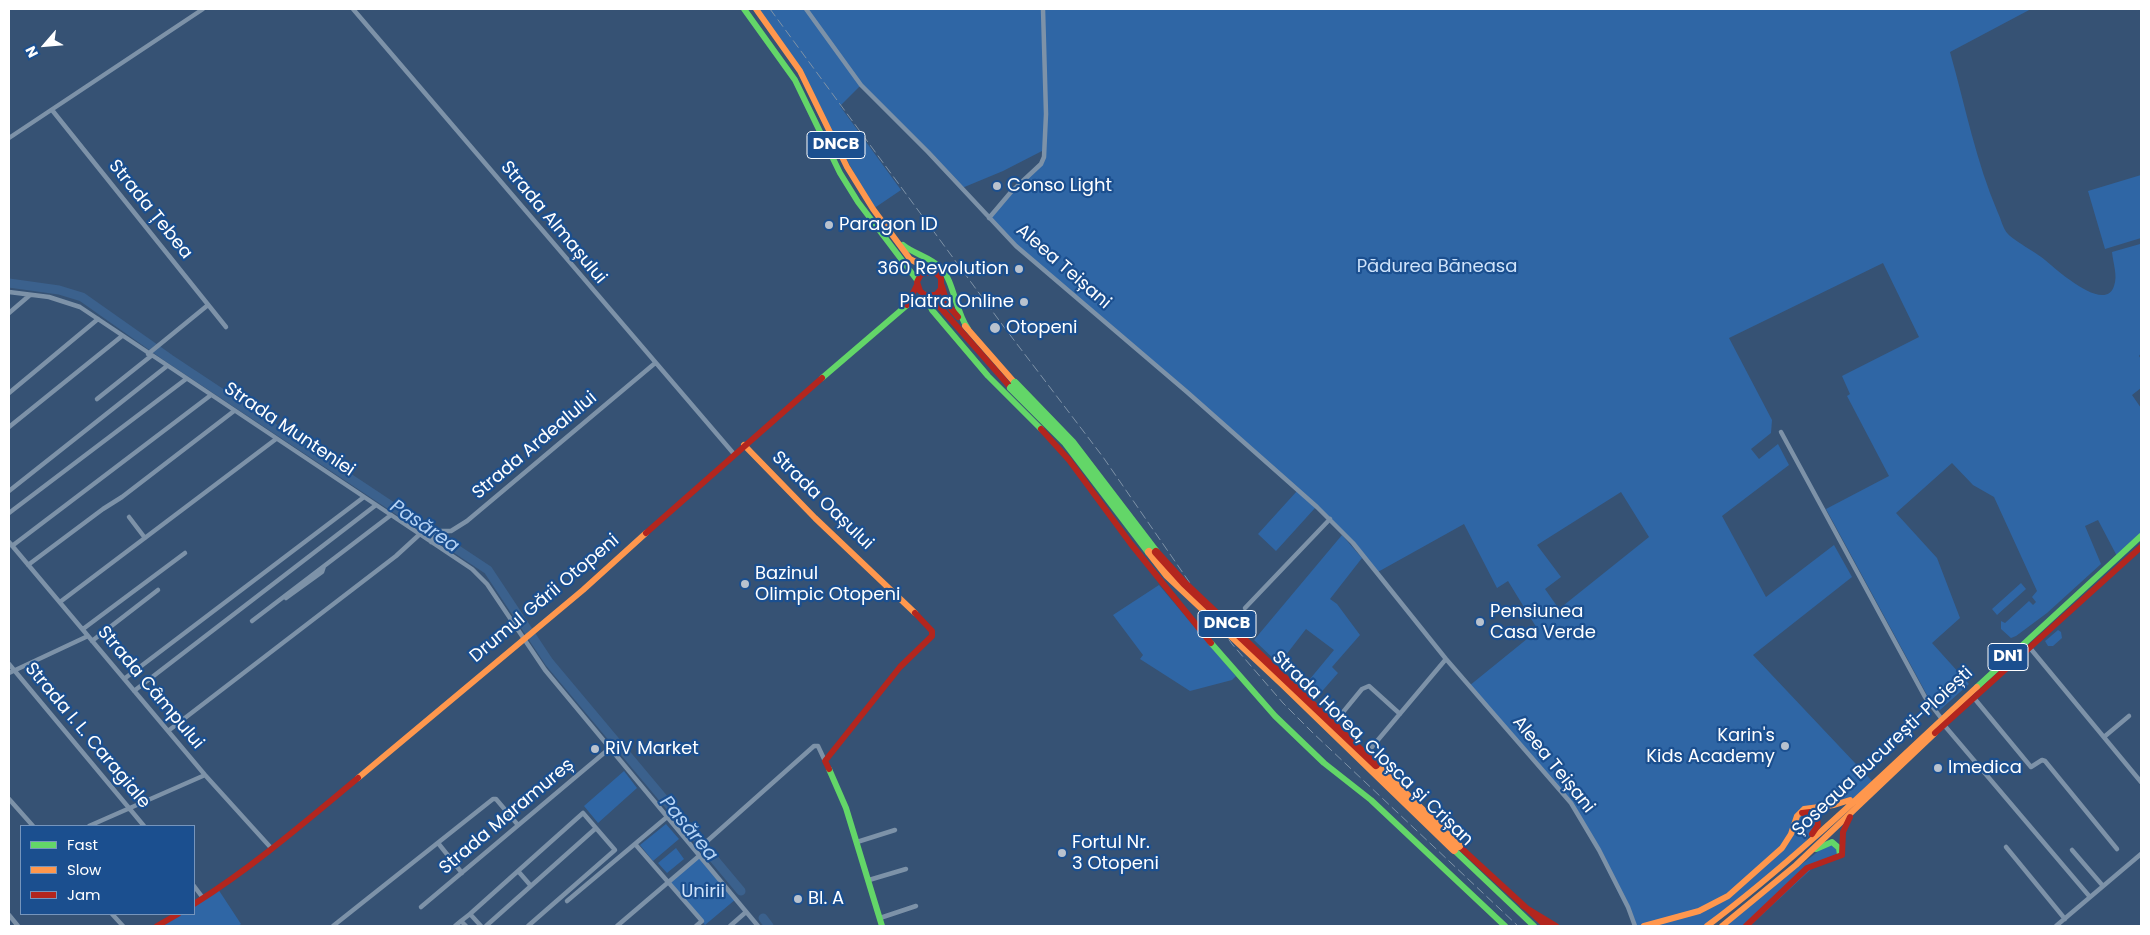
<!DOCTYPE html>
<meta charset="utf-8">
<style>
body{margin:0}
#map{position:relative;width:2150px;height:935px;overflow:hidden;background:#365274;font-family:Poppins,sans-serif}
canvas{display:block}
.frame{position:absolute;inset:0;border:10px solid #fff;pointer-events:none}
.legend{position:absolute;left:20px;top:825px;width:175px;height:90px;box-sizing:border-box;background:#1b4f8f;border:1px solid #7695bc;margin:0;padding:6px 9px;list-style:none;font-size:15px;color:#fff}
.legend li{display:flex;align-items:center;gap:10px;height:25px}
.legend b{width:25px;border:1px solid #7695bc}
.north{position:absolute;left:20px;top:20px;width:50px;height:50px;-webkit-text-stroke:4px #1b4f8f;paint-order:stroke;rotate:243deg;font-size:14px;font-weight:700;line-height:20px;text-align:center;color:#fff}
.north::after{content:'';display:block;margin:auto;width:18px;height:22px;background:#fff;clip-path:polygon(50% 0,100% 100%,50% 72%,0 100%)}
</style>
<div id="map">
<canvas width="2150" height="935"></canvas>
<div class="frame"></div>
<ul class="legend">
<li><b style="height:6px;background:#63d668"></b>Fast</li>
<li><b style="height:6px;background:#ff974d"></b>Slow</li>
<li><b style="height:6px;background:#b3261e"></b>Jam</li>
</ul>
<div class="north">N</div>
</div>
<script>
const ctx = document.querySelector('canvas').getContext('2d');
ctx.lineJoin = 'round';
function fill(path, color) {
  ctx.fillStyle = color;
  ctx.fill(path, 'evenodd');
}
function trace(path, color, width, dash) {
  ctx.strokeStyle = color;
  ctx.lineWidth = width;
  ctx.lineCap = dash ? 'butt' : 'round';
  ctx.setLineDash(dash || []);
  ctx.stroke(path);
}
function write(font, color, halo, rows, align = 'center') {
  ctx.font = font + ' Poppins,sans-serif';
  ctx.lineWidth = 4.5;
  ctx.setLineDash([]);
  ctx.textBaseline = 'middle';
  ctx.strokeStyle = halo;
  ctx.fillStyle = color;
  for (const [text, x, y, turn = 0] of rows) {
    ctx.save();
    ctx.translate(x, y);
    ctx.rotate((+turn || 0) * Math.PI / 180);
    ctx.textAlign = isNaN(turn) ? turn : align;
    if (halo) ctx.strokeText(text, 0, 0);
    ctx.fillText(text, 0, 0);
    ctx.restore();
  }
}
fill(new Path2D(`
 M 756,9 L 2031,9 L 1950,52 C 1965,105 1976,162 1998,213 C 2001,219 2003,229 2008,234 C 2013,240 2037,253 2045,260 C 2056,269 2105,314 2114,286 C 2118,276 2113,263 2112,252 L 2140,244 L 2141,353 L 2139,356 L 2141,359 L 2141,388 L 2132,395 L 2141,408 L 2141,536 L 2118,558 L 2098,520 L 2085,526 L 2101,564 L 2047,613 L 2016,636 L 2011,638 L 2001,629 L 2001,621 L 2005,623 L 2029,601 L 2033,605 L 2036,602 L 2032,597 L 2037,591 L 1994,497 L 1973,485 L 1952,463 L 1896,513 L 1937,558 L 1960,618 L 1932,643 L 1969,684 L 1940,710 L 1927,695 L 1826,509 L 1889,476 L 1847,396 L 1850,394 L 1842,376 L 1919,337 L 1883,263 L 1729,338 L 1772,420 L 1771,433 L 1751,449 L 1759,459 L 1778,444 L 1789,465 L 1722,516 L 1766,597 L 1834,545 L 1852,577 L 1753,655 L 1872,781 L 1853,800 L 1804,812 L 1818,820 L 1802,848 L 1707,926 L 1635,926 L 1580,816 L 1469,686 L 1538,630 L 1508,581 L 1497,588 L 1464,524 L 1376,573 L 1330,519 L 1016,246 L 989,218 L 1043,160 L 1042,151 L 1003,171 L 962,188 L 861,85 L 840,106 L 901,190 L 873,209 L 808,86 ZM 1621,492 L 1649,537 L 1559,609 L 1545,589 L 1561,577 L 1537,545 Z
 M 2141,175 L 2141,238 L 2105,249 L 2088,191 Z
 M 1297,491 L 1315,508 L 1276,551 L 1258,534 Z
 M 1342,535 L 1362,558 L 1330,599 L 1337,604 L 1360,635 L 1332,667 L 1338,673 L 1317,697 L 1305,685 L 1334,650 L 1306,629 L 1279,664 L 1254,640 Z
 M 2021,583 L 2026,589 L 1997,615 L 1992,609 Z
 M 1159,585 L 1236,676 L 1232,680 L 1190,691 L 1140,659 L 1143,655 L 1113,615 Z
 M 2058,630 L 2061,632 L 2062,638 L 2053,646 L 2048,646 L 2045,641 Z
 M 624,771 L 637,788 L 598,823 L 584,806 Z
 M 666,824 L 679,839 L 653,861 L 640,845 Z
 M 1829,843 L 1840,853 L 1819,862 L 1750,926 L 1722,926 Z
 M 676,848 L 684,859 L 667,873 L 658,863 Z
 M 699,856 L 736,899 L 705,925 L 668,882 Z
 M 218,889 L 241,924 L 238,926 L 157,926 L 178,914 L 194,914 L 194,904 Z`), '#2f66a5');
trace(new Path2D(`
 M 9,283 L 59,290 L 82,297 L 170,359 L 488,570 L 549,662 L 741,891
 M 763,918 L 769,926`), '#3b618d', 9);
trace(new Path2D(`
 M 353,9 L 734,454
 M 806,9 L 861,85 L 928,152 L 1016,246 L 1187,392 L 1317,507 L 1353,543 L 1446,659 L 1571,803 L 1599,850 L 1628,907 L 1635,926
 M 52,110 L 226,327
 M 9,138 L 203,9
 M 989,218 L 1011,192 L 1041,164 L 1044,157 L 1046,114 L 1043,9
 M 9,292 L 49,297 L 80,307 L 472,569 L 487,584 L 545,670 L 758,926
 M 9,313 L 30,295
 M 148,354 L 208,305
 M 9,393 L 98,319
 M 97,399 L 151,356
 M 9,427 L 122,336
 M 1781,432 L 1925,697 L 1941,718
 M 9,491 L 167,366
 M 9,513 L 186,379
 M 129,517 L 145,538
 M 9,542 L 205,775 L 272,849
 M 431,542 L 439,531 L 451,531 L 467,521 L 654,364
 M 12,546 L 211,395
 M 28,565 L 103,509 L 122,497 L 234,411
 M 286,598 L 322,572 L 324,566
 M 60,602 L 276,439
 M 1245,608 L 1330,519
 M 252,621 L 391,515
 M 83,629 L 185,553
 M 92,641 L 158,590
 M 2030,648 L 2141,782
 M 9,664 L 144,826
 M 9,673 L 88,636
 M 124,679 L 364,497
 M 134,691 L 376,505
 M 1974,698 L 2031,767 L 2042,760 L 2045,761 L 2117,849
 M 1339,717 L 1362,689 L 1369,686 L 1400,714
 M 1944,725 L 2090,897
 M 168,731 L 396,556 L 420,534
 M 2104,737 L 2129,716
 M 1372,747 L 1446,659
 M 9,799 L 33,826
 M 89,826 L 205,775
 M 857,842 L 895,830
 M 438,843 L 462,873
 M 705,843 L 814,746 L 818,746 L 825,761
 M 635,844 L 702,921 L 696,926
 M 2006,847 L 2065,919
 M 2072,850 L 2103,886
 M 518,871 L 583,813 L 615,850 L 528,926
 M 869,880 L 906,869
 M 194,886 L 203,898
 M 567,901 L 667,817
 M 421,907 L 610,748
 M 112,914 L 123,926
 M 470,914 L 518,871 L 531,886
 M 9,915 L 18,926
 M 880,918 L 916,906
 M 461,921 L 470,914 L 481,926
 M 333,926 L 493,799 L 496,799 L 518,825
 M 455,926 L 461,921 L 466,926
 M 486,926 L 596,828
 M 617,926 L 699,856
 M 730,926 L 746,912
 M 2056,926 L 2141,854`), '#7d92a8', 4.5);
trace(new Path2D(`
 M 744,9 L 795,80 L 840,173 L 858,202 L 917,280
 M 903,245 C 914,254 930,257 941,268 C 954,282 955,310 968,329
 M 822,378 L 906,306 L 925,295 L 932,310 L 988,376 L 1041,429
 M 1211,643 L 1275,716 L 1324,763 L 1371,800 L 1505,926
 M 1977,687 L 2141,536
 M 829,769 L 846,808 L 882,926
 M 1816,849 L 1832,842 L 1839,848 L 1840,855
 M 1454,850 L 1534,926`), '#63d668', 6);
trace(new Path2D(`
 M 756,9 L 800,71 L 847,167 L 873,209 L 910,259 L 930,270
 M 965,326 L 1015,383
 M 744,445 L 815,518 L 915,613
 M 358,778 L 583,590 L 646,533
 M 1644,926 L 1699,911 L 1728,896 L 1782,848 L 1791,834 L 1797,816 L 1804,809 L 1834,805 L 1850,800
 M 1707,926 C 1803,854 1889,768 1977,687
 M 1722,926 L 1796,865 L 1935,733`), '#ff974d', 6);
trace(new Path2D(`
 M 942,286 L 947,304 L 958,317
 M 925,295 L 936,295 L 941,289 L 941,278 L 934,271 L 921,274 L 917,282 L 920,291 L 939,306 L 1011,388
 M 907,305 L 917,285
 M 1041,429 L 1069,460 L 1131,544 L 1211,643
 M 646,533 L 822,378
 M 1935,733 L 2141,547
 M 829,769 L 825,761 L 900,667 L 932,636 L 932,631 L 915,613
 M 1802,813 L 1810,812 L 1817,818 L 1818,825 L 1812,834
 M 1459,846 L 1546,926
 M 194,904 C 253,867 305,822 358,778
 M 1523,906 L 1556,926
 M 157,926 L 178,914
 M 1746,926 L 1807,868 L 1842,855 L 1843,832 L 1850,817`), '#b3261e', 6);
trace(new Path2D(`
 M 770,9 L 1004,327 L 1103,457 L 1232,644 L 1283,703 L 1313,733 L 1518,926`), '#7e92a7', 1, [9, 4]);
trace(new Path2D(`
 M 1015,383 L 1072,442 L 1156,552
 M 1011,388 L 1066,443 L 1149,552`), '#63d668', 8);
trace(new Path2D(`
 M 1149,552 L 1167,575 L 1283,684 L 1454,850
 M 1376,765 L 1459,846`), '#ff974d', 8);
trace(new Path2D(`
 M 1156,552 L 1184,583 L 1376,765`), '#b3261e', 8);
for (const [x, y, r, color] of [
 [997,186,5,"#b9c2ce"],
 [829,225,5,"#b9c2ce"],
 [1019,269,5,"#b9c2ce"],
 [1024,302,5,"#b9c2ce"],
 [995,328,6,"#b9c2ce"],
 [745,584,5,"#b9c2ce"],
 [1480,622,5,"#b9c2ce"],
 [1785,746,5,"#b9c2ce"],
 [595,749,5,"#b9c2ce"],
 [1938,768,5,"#b9c2ce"],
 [1062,853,5,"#b9c2ce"],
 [798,899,5,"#b9c2ce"]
]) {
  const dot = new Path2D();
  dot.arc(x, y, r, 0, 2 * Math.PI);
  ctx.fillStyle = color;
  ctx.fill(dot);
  trace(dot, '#1b4f8f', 2);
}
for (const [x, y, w] of [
 [836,145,58],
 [1227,624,58],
 [2008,657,40]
]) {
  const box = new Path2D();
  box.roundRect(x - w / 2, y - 13.5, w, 27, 4);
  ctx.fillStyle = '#1b4f8f';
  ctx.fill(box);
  trace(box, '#fff', 1);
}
write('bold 16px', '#fff', null, [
 ["DNCB",836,145],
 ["DNCB",1227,624],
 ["DN1",2008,657]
]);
write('18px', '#fff', '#1b4f8f', [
 ["Conso Light",1007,186],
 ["Paragon ID",839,225],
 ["360 Revolution",1009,269,"right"],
 ["Piatra Online",1014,302,"right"],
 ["Otopeni",1006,328],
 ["Bazinul",755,574],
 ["Olimpic Otopeni",755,595],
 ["Pensiunea",1490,612],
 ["Casa Verde",1490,633],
 ["Karin's",1775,736,"right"],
 ["Kids Academy",1775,757,"right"],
 ["RiV Market",605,749],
 ["Imedica",1948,768],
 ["Fortul Nr.",1072,843],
 ["3 Otopeni",1072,864],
 ["Bl. A",808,899]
], 'left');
write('18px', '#fff', '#1b4f8f', [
 ["Strada Țebea",150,210,51],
 ["Strada Almașului",553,223,50],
 ["Aleea Teișani",1063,267,41],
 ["Strada Munteniei",289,430,34],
 ["Strada Ardealului",535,446,-40],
 ["Strada Oașului",822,501,44],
 ["Drumul Gării Otopeni",545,599,-40],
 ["Strada Câmpului",150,688,50],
 ["Strada I. L. Caragiale",87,736,50],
 ["Strada Horea, Cloșca și Crișan",1372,749,44],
 ["Șoseaua București-Ploiești",1883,752,-43],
 ["Aleea Teișani",1553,765,51],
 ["Strada Maramureș",507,817,-40]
]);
write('18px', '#cfe3fa', '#1b4f8f', [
 ["Pădurea Băneasa",1437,267],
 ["Unirii",703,892]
]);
write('italic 19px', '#b5d3f5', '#1b4f8f', [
 ["Pasărea",424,527,34],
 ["Pasărea",688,829,50]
]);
</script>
